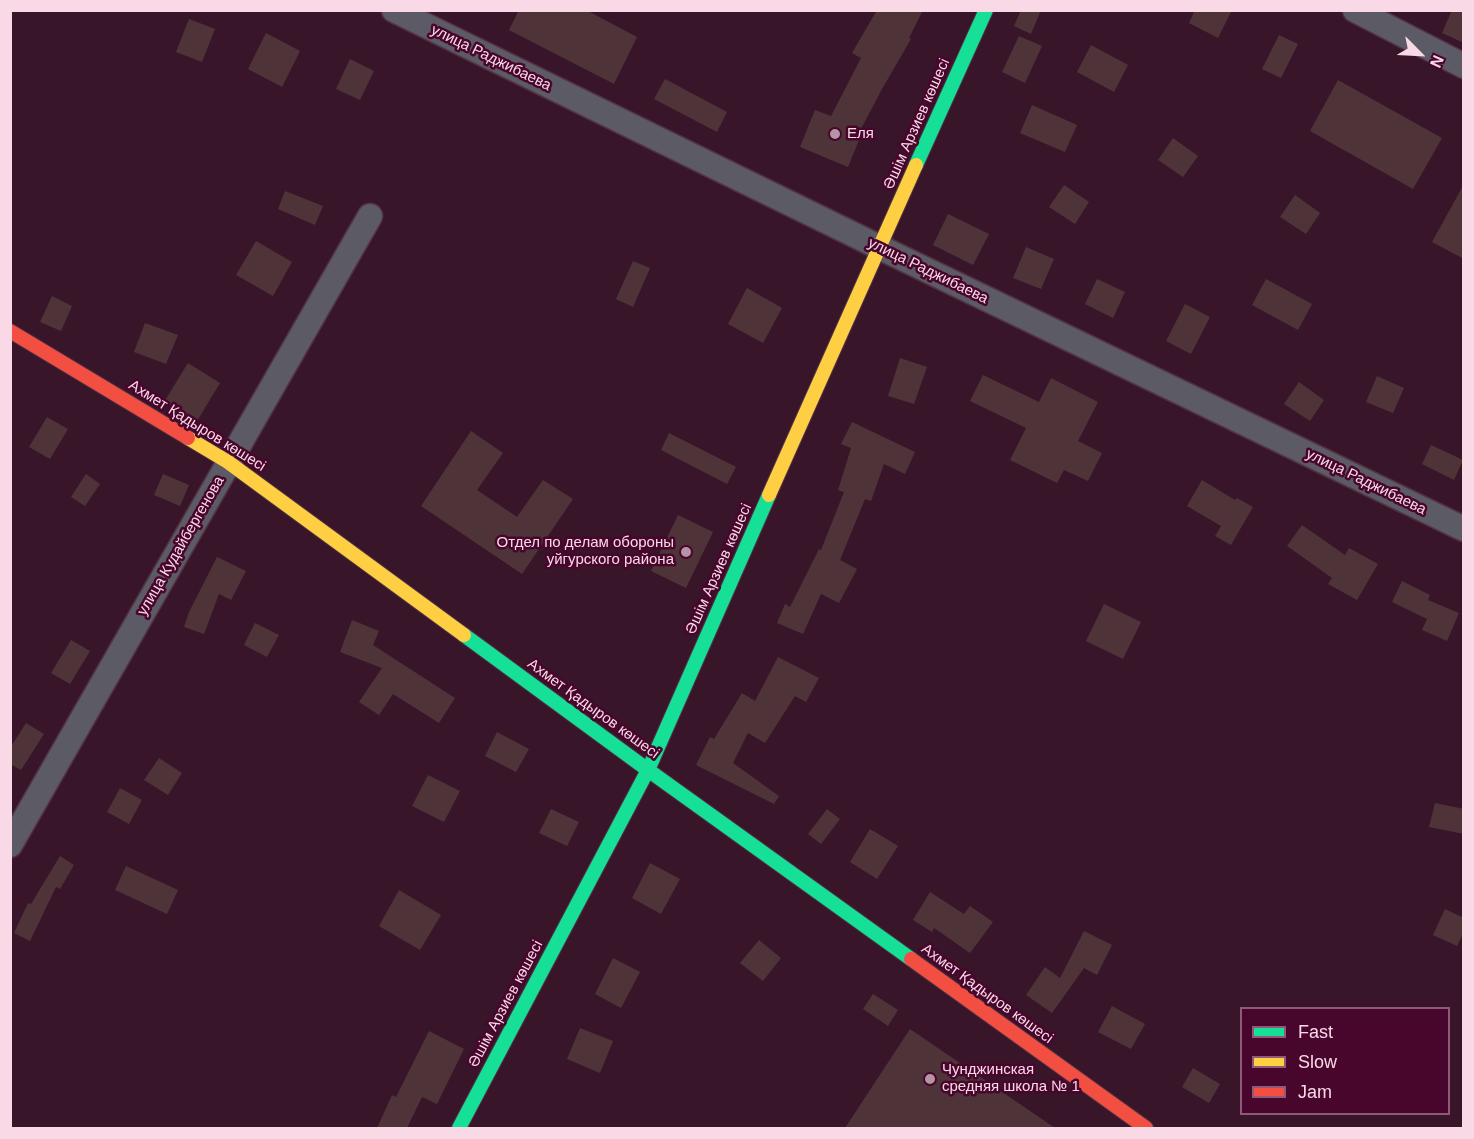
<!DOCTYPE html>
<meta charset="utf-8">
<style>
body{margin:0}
#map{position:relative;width:1474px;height:1139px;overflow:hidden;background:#39152a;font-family:Arial,sans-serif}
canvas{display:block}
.frame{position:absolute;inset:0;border:12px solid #fad9e7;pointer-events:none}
.legend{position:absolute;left:1240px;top:1007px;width:210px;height:108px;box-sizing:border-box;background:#48062d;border:2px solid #8f5a77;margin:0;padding:8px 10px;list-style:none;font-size:18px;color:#fad9e7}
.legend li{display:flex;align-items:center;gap:12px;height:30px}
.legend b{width:30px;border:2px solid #8f5a77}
.north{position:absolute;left:1390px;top:24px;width:60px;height:60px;-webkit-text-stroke:4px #48062d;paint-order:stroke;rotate:114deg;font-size:16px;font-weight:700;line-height:24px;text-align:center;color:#fad9e7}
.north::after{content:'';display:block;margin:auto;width:21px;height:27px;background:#fad9e7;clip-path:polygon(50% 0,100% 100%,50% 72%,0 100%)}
</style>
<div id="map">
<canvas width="1474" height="1139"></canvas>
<div class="frame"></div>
<ul class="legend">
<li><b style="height:8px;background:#16e098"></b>Fast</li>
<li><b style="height:8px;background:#ffcf43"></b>Slow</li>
<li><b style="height:8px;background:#f24e42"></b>Jam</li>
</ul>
<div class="north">N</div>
</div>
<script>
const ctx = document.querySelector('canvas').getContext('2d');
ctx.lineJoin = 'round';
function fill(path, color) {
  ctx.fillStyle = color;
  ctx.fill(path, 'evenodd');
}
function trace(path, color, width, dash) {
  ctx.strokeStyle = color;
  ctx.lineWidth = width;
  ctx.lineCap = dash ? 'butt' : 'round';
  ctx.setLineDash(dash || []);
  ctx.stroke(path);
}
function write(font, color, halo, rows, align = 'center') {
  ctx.font = font + ' Arial,sans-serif';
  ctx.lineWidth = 5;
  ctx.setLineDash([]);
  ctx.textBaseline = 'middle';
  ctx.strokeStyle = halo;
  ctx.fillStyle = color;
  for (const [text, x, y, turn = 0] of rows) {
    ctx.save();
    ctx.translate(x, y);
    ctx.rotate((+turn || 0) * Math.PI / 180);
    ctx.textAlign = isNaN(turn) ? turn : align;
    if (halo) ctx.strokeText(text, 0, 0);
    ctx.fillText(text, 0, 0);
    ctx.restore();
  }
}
fill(new Path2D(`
 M 519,10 L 586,10 L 637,37 L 614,84 L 509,30 Z
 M 877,10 L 923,10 L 909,38 L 911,39 L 882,89 L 861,129 L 863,130 L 848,167 L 800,147 L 815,110 L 831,116 L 861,58 L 852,53 Z
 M 1021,10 L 1041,10 L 1031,34 L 1014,26 Z
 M 1195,10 L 1232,10 L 1218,38 L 1189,23 Z
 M 1452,10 L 1464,10 L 1464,43 L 1442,33 Z
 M 189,19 L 215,29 L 202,62 L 176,52 Z
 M 266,33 L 300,51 L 282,87 L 248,69 Z
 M 1279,35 L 1298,44 L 1281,78 L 1262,69 Z
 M 1019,36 L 1042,46 L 1025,83 L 1002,72 Z
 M 1091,45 L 1128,65 L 1114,92 L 1077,72 Z
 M 350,59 L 374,71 L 360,100 L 336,89 Z
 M 665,79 L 727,112 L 717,132 L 654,99 Z
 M 1338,80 L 1442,138 L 1413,189 L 1310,131 Z
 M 1032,105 L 1077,125 L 1065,152 L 1020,133 Z
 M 1173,138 L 1198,156 L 1183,177 L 1158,160 Z
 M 1464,184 L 1464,259 L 1432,242 Z
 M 1064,185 L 1089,202 L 1075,224 L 1049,207 Z
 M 285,191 L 323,206 L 315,225 L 278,209 Z
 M 1295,195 L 1320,213 L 1306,234 L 1280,217 Z
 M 948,214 L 989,234 L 973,265 L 933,245 Z
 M 256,241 L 292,262 L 273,296 L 236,275 Z
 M 1026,247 L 1054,259 L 1041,289 L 1013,278 Z
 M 633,261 L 650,268 L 633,307 L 616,299 Z
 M 1097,279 L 1125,292 L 1113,318 L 1085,304 Z
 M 1266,279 L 1312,304 L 1298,330 L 1252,305 Z
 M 747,288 L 782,308 L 763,343 L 728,324 Z
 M 52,296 L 72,306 L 61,331 L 40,322 Z
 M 1185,304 L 1210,317 L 1191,354 L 1166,341 Z
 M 145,323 L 178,335 L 166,364 L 134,352 Z
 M 900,358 L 927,367 L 914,404 L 888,396 Z
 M 188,363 L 220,383 L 197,421 L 164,402 Z
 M 983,375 L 1039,402 L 1051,378 L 1098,402 L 1078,441 L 1102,453 L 1088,481 L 1064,470 L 1057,483 L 1010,460 L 1026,428 L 970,401 Z
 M 1377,376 L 1404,388 L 1393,413 L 1366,402 Z
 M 1299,382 L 1324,400 L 1310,421 L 1284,404 Z
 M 47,417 L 68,429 L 50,459 L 29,447 Z
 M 852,422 L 915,452 L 905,474 L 884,464 L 871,501 L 865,499 L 840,560 L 857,569 L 839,603 L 821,594 L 803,634 L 777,623 L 785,604 L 790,607 L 819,549 L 821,550 L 844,492 L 838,490 L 851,448 L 841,444 Z
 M 471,431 L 503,453 L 477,490 L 517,517 L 543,480 L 573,499 L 522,574 L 421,506 Z
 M 669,433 L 736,467 L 727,484 L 661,450 Z
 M 1431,445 L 1463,460 L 1454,480 L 1422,464 Z
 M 86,474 L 100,484 L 85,506 L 71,497 Z
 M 163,474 L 189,485 L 180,506 L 154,495 Z
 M 1202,480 L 1235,500 L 1237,498 L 1253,507 L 1231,545 L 1215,536 L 1221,526 L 1187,506 Z
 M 678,515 L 713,532 L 686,588 L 651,571 Z
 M 1302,525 L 1345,555 L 1349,548 L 1378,564 L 1357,600 L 1328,584 L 1332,578 L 1287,546 Z
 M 217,557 L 246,571 L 231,600 L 219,594 L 204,634 L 184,627 L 189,612 Z
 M 1402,581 L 1430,595 L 1428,600 L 1459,613 L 1447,641 L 1422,630 L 1427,619 L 1392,602 Z
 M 1104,604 L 1141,622 L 1123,659 L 1086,641 Z
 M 352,620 L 379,631 L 373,645 L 455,698 L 439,723 L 393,694 L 379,715 L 359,702 L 382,668 L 340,652 Z
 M 255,623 L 279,635 L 267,657 L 244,645 Z
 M 71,640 L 90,651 L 70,684 L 51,673 Z
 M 778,657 L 819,678 L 806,702 L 795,696 L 765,743 L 748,733 L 733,763 L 779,796 L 774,804 L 696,765 L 710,737 L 714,739 L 742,693 L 755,701 Z
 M 26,723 L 44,734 L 21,770 L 10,764 L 10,748 Z
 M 497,732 L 529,749 L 516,772 L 485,756 Z
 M 159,758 L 182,773 L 168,795 L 144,780 Z
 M 428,775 L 460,791 L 444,822 L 412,806 Z
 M 120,788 L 142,800 L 129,824 L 107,812 Z
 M 1435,803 L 1464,809 L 1464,834 L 1429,827 Z
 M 551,809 L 579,822 L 567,846 L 539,833 Z
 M 827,809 L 840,819 L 821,844 L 808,834 Z
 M 870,829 L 898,846 L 877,879 L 850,862 Z
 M 60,856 L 74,865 L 60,889 L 56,887 L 30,941 L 14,933 L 28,903 L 31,904 Z
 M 650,863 L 680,879 L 661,914 L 632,898 Z
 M 126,866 L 178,890 L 167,914 L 115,890 Z
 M 399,890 L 441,915 L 420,950 L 379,926 Z
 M 930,892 L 964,914 L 970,906 L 993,922 L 970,953 L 934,928 L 932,932 L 913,920 Z
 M 1445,909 L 1464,918 L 1464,932 L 1457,946 L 1433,935 Z
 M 1084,931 L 1112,945 L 1097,975 L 1084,968 L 1052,1013 L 1026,995 L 1045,967 L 1060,978 Z
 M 759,940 L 781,958 L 763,981 L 740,963 Z
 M 613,958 L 640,972 L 621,1008 L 595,994 Z
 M 873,994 L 898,1010 L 888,1026 L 863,1009 Z
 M 1112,1006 L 1145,1024 L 1131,1049 L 1098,1032 Z
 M 580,1028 L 613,1041 L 600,1073 L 567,1059 Z
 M 910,1029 L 1055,1128 L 845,1128 Z
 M 429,1031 L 464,1049 L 437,1104 L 422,1097 L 407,1128 L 377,1128 L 392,1095 L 396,1097 Z
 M 1193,1068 L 1220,1084 L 1209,1103 L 1182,1087 Z`), '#4e3438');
const street = new Path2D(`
 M 394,10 L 879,247 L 1464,529
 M 1355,10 L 1464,66
 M 10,845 L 370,216`);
const fast = new Path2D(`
 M 916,165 L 986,10
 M 464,635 L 648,770 L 911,959
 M 459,1128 L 648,770 L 769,495`);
const slow = new Path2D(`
 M 188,438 L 228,462 L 464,635
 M 769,495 L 916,165`);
const jam = new Path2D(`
 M 10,331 L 188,438
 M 911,959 L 1146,1128`);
trace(street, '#513344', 27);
trace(fast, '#513344', 16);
trace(slow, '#513344', 16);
trace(jam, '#513344', 16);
trace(street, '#5c5a64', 24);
trace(fast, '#16e098', 14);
trace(slow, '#ffcf43', 14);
trace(jam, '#f24e42', 14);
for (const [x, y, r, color] of [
 [835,134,6,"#b694a5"],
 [686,552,6,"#b694a5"],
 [930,1079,6,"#b694a5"]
]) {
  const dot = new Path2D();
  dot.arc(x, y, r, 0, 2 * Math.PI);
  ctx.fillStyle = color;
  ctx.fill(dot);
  trace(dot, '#48062d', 2);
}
write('15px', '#fad9e7', '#48062d', [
 ["улица Раджибаева",491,58,26],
 ["Әшім Арзиев көшесі",917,124,-66],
 ["улица Раджибаева",928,271,26],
 ["Ахмет Қадыров көшесі",197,426,32],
 ["улица Раджибаева",1366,482,26],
 ["улица Кудайбергенова",181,546,-60],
 ["Әшім Арзиев көшесі",719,569,-66],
 ["Ахмет Қадыров көшесі",593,709,36],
 ["Ахмет Қадыров көшесі",987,994,36],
 ["Әшім Арзиев көшесі",506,1004,-62]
]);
write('15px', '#fad9e7', '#48062d', [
 ["Еля",847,134],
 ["Отдел по делам обороны",674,543,"right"],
 ["уйгурского района",674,560,"right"],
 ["Чунджинская",942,1070],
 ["средняя школа № 1",942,1087]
], 'left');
</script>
